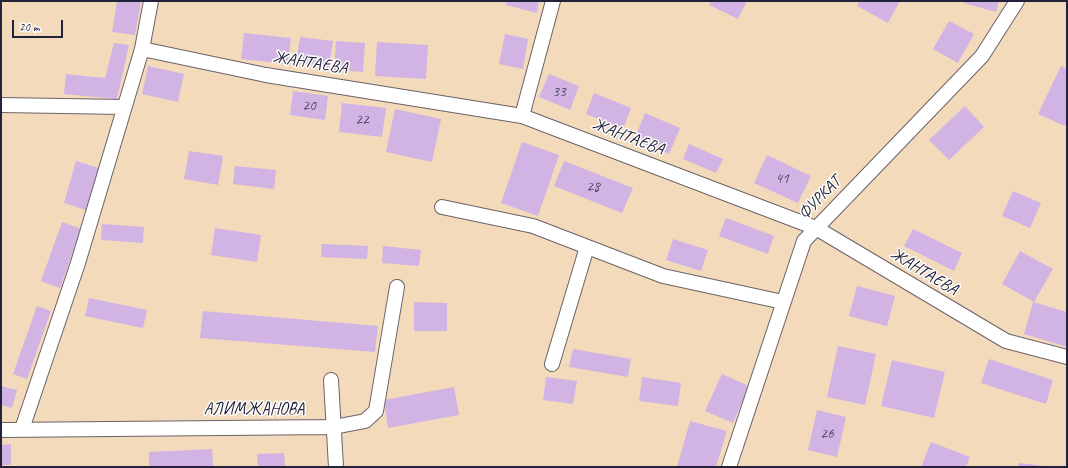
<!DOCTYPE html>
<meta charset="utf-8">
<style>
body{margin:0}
#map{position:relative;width:1068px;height:468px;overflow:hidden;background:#f3dabb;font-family:Caveat,sans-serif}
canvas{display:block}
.frame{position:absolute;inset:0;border:2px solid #22223b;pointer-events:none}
.scale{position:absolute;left:12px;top:20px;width:51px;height:18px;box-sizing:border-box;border:2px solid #22223b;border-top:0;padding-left:5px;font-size:12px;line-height:14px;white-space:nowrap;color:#22223b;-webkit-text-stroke:3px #fff;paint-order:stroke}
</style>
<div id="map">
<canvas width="1068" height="468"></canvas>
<div class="frame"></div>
<div class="scale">20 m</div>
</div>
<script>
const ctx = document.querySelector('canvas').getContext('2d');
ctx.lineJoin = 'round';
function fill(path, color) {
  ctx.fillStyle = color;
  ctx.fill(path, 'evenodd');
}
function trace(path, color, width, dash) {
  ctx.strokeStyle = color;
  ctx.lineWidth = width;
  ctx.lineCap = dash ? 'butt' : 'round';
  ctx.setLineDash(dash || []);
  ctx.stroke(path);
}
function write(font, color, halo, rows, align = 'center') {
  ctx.font = font + ' Caveat,sans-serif';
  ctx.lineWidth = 3;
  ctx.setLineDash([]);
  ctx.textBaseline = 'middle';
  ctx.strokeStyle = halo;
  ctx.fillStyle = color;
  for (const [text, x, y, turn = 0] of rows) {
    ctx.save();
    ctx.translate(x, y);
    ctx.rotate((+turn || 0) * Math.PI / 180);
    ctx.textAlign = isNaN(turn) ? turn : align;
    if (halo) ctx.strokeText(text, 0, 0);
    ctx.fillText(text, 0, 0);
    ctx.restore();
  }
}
fill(new Path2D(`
 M 117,1 L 141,1 L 135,35 L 112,32 Z
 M 507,1 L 539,1 L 537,13 L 506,5 Z
 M 711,1 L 747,1 L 738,19 L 709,5 Z
 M 859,1 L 900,1 L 888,23 L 857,6 Z
 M 964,1 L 999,1 L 996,12 L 964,3 Z
 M 949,21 L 974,34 L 958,63 L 933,49 Z
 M 244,33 L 291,38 L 288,64 L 241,59 Z
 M 505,34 L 528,39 L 523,69 L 499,64 Z
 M 300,37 L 333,41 L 329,68 L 296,63 Z
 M 336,41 L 365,43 L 363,72 L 334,70 Z
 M 377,42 L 428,45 L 426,79 L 375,76 Z
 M 114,43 L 129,45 L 117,99 L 64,94 L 66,74 L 105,78 Z
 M 148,66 L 184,74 L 178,102 L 142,94 Z
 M 1061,66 L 1067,69 L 1067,121 L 1065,126 L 1038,114 Z
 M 549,74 L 579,86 L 570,110 L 539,97 Z
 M 293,91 L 328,96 L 325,120 L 290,115 Z
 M 594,93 L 631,108 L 623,129 L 586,114 Z
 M 342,103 L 386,108 L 382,137 L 339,132 Z
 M 965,106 L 984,127 L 949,160 L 929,140 Z
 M 395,109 L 441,119 L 432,162 L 386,152 Z
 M 645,113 L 680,128 L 669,154 L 634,140 Z
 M 522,142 L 559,155 L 538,216 L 501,203 Z
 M 689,144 L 723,159 L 716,173 L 683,159 Z
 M 189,151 L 223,156 L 218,185 L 184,179 Z
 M 767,155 L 811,176 L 798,203 L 754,183 Z
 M 76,161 L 99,168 L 86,210 L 64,203 Z
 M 564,161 L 633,188 L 622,213 L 554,186 Z
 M 235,166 L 276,170 L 274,189 L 233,184 Z
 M 1013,191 L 1041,203 L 1030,228 L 1002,216 Z
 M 726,218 L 774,236 L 768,254 L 719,236 Z
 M 62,222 L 81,229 L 60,288 L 41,281 Z
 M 102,224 L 144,227 L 143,243 L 101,240 Z
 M 215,228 L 261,235 L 257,262 L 211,255 Z
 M 913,229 L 962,253 L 954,271 L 904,246 Z
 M 673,239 L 708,250 L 701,271 L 666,260 Z
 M 322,244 L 368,246 L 367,259 L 321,257 Z
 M 383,246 L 421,250 L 419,266 L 382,263 Z
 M 1020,251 L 1053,269 L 1034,302 L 1002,284 Z
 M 857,286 L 895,296 L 887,326 L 849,316 Z
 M 89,298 L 147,310 L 143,328 L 85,316 Z
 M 414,302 L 447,303 L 447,331 L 414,331 Z
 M 1033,302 L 1067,312 L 1067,347 L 1024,334 Z
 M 37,306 L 51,311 L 27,379 L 13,374 Z
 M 203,311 L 378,326 L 375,352 L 200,338 Z
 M 838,346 L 876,354 L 865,405 L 827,397 Z
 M 573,349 L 631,359 L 628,377 L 569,367 Z
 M 989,359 L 1053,380 L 1046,404 L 981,383 Z
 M 892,360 L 945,372 L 934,418 L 881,406 Z
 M 722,374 L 749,386 L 733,423 L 705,411 Z
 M 546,377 L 577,381 L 573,404 L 543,400 Z
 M 642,377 L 681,383 L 678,406 L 639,401 Z
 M 1,386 L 17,390 L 12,408 L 1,405 Z
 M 454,387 L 459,415 L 388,428 L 384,400 Z
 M 817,410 L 846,417 L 837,457 L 808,450 Z
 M 690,421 L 727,431 L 716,467 L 677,467 Z
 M 931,442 L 970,457 L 966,467 L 921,467 Z
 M 11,444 L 11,465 L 1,465 L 1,445 Z
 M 212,449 L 213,467 L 149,467 L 149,452 Z
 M 284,453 L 285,467 L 258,467 L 257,454 Z
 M 1019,463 L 1045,466 L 1045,467 L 1018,467 Z`), '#d1b4e4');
const street = new Path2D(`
 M 142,49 L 266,75 L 522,116 L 816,228 L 1006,341 L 1067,357
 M 1,105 L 124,107
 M 522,116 L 553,1
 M 442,207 L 533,226 L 663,276 L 783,302
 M 552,364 L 587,247
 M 331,380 L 336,467
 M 22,429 L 78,263 L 142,49 L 151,1
 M 1,430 L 334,427 L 365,421 L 376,411 L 397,287
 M 729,467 L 804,241 L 982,56 L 1017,1`);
trace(street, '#6b6268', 16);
trace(street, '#fff', 14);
write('15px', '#4e4665', null, [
 ["33",559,92],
 ["20",309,106],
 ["22",362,120],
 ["41",782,179],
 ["28",593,187],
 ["26",827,434]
]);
write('17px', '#22223b', '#fff', [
 ["ЖАНТАЕВА",310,63,9],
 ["ЖАНТАЕВА",628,137,21],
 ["ФУРКАТ",820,198,-46],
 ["ЖАНТАЕВА",924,272,31],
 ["АЛИМЖАНОВА",254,410]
]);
</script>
